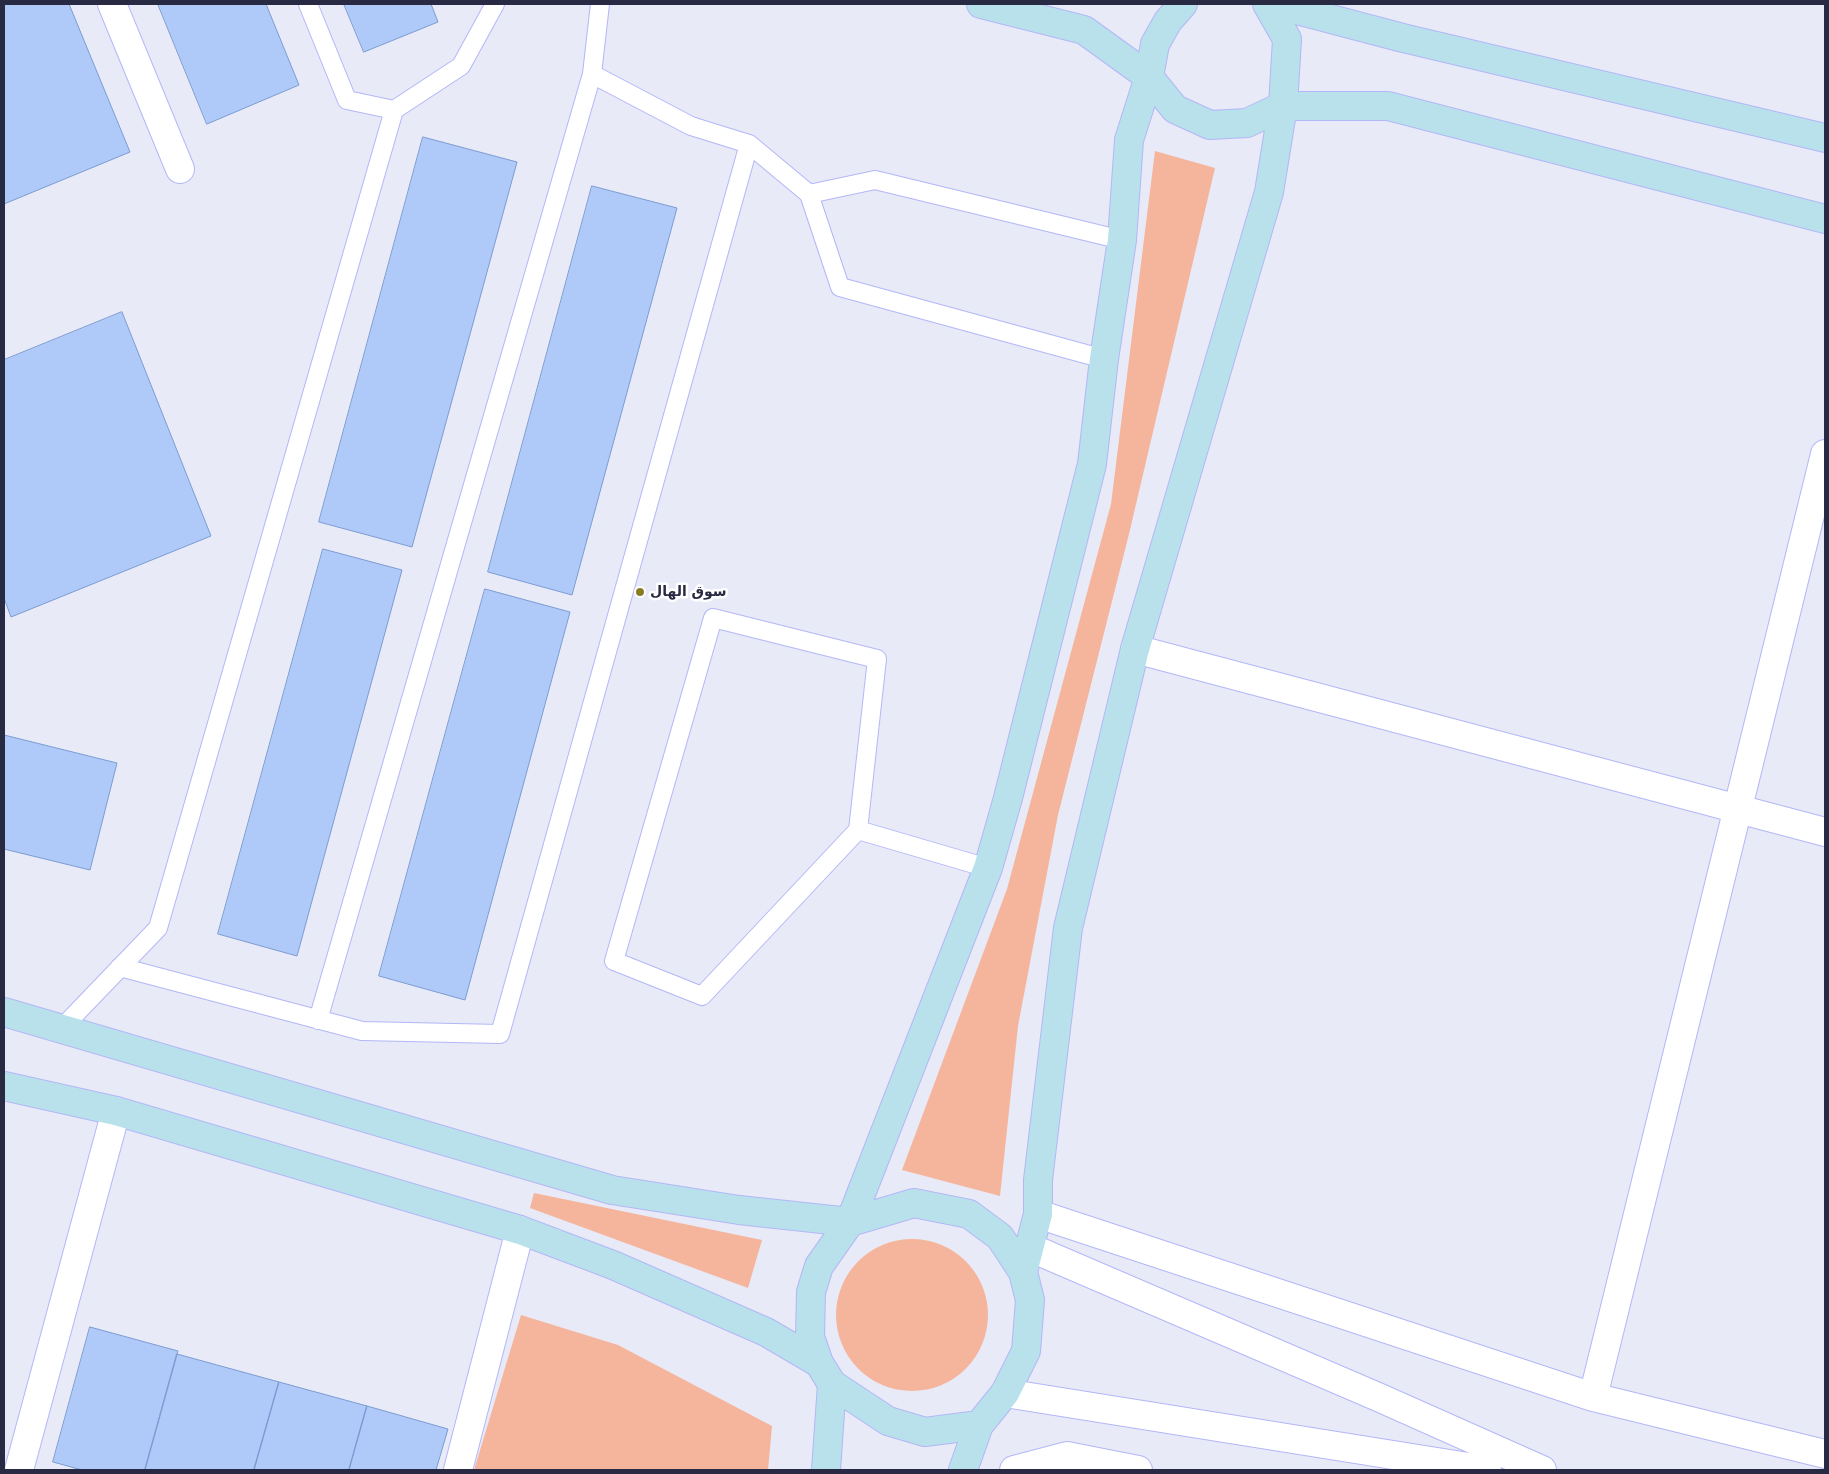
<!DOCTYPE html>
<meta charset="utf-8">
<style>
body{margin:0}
#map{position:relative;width:1829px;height:1474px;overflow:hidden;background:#e8eaf7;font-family:"DejaVu Sans",sans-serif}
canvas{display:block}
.frame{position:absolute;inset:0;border:5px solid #282942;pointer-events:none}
</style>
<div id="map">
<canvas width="1829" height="1474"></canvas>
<div class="frame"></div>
</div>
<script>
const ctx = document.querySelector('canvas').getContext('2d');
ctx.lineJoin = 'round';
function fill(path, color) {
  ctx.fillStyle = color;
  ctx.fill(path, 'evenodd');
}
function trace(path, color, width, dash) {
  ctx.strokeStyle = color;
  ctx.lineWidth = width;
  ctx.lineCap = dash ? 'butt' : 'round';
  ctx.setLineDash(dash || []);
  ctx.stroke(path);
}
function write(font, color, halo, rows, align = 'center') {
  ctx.font = font + ' "DejaVu Sans",Cairo,sans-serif';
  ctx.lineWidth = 5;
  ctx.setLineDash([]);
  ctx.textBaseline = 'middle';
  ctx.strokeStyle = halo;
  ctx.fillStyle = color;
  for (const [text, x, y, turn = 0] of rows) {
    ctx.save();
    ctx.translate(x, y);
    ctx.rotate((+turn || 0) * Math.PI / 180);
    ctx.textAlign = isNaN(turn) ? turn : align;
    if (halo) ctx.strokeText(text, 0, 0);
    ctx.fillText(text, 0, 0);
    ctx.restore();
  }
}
fill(new Path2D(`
 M 1155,151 L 1215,168 L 1129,534 L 1058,815 L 1018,1026 L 1000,1196 L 902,1170 L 1007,889 L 1111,504 Z
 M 534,1193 L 762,1240 L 748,1288 L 530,1208 Z
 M836 1315a76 76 0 1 1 152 0a76 76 0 1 1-152 0Z
 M 521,1315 L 618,1345 L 772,1426 L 768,1470 L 474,1470 Z`), '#f5b59d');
const building = new Path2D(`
 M 4,4 L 69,4 L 130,152 L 4,204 Z
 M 158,4 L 266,4 L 299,85 L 207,124 Z
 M 344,4 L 431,4 L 438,22 L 364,52 Z
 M 423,137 L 517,162 L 412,547 L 319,522 Z
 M 592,186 L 677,208 L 572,595 L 488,572 Z
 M 122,312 L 211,536 L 11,617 L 4,598 L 4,360 Z
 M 323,549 L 402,570 L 297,956 L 218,934 Z
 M 485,589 L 570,612 L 465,1000 L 379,976 Z
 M 4,735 L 117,763 L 90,870 L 4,849 Z
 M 90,1327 L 178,1351 L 145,1470 L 82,1470 L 53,1462 Z
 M 177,1354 L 279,1382 L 254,1470 L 145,1470 Z
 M 279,1382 L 367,1406 L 349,1470 L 254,1470 Z
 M 367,1406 L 448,1429 L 436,1470 L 349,1470 Z`);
fill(building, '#afcaf9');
trace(building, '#7b9bd2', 1);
const lane = new Path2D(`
 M 308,4 L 347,100 L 394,110
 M 600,4 L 592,74 L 691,126 L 749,144 L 809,194 L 840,287 L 1104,359
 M 809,194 L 875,180 L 1122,240
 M 858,830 L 877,659 L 713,618 L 614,961 L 702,996 L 858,830 L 988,868
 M 120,967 L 362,1031 L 500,1034 L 749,144
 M 318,1020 L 592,74
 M 61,1029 L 158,928 L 394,110 L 461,66 L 495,4`);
const street = new Path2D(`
 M 112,4 L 180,169
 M 1135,649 L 1825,832
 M 1038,1214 L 1593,1397 L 1825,1454
 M 1031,1248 L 1378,1397 L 1542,1470
 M 1005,1393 L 1487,1470
 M 1593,1397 L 1825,454
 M 19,1470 L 116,1111
 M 458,1470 L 520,1230
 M 1014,1470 L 1067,1456 L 1138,1470`);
const secondary = new Path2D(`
 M 981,4 L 1084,30 L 1149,77 L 1175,109 L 1210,125 L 1247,123 L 1283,106 L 1388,106 L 1825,219
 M 1274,4 L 1403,38 L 1825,138
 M 4,1012 L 612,1190 L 739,1210 L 850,1222 L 988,868 L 1008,798 L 1092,464 L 1104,359 L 1122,240 L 1129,140 L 1149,77 L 1155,44 L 1168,21 L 1183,4
 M 4,1086 L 116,1111 L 520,1230 L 613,1265 L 766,1332 L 819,1363
 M 914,1203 L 969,1214 L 1000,1237 L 1023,1272 L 1030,1300 L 1026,1351 L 1005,1393 L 979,1425 L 925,1432 L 888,1421 L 832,1384 L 819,1363 L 810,1337 L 811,1292 L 819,1266 L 850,1222 Z
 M 1023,1272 L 1038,1214 L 1038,1180 L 1068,928 L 1135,649 L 1269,192 L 1283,106 L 1287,39 L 1267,4
 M 826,1470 L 832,1384
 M 963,1470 L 979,1425`);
trace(lane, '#b3b7f7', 20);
trace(street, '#b3b7f7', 30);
trace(secondary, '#b3b7f7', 30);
trace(lane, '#fff', 18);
trace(street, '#fff', 28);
trace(secondary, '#b9e1eb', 28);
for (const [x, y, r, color] of [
 [640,592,5,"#897d23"]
]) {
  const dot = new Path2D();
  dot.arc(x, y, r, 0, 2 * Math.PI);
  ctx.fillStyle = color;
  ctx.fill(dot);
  trace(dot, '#fff', 2);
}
write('bold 14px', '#282942', '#fff', [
 ["سوق الهال",650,592]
], 'left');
</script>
